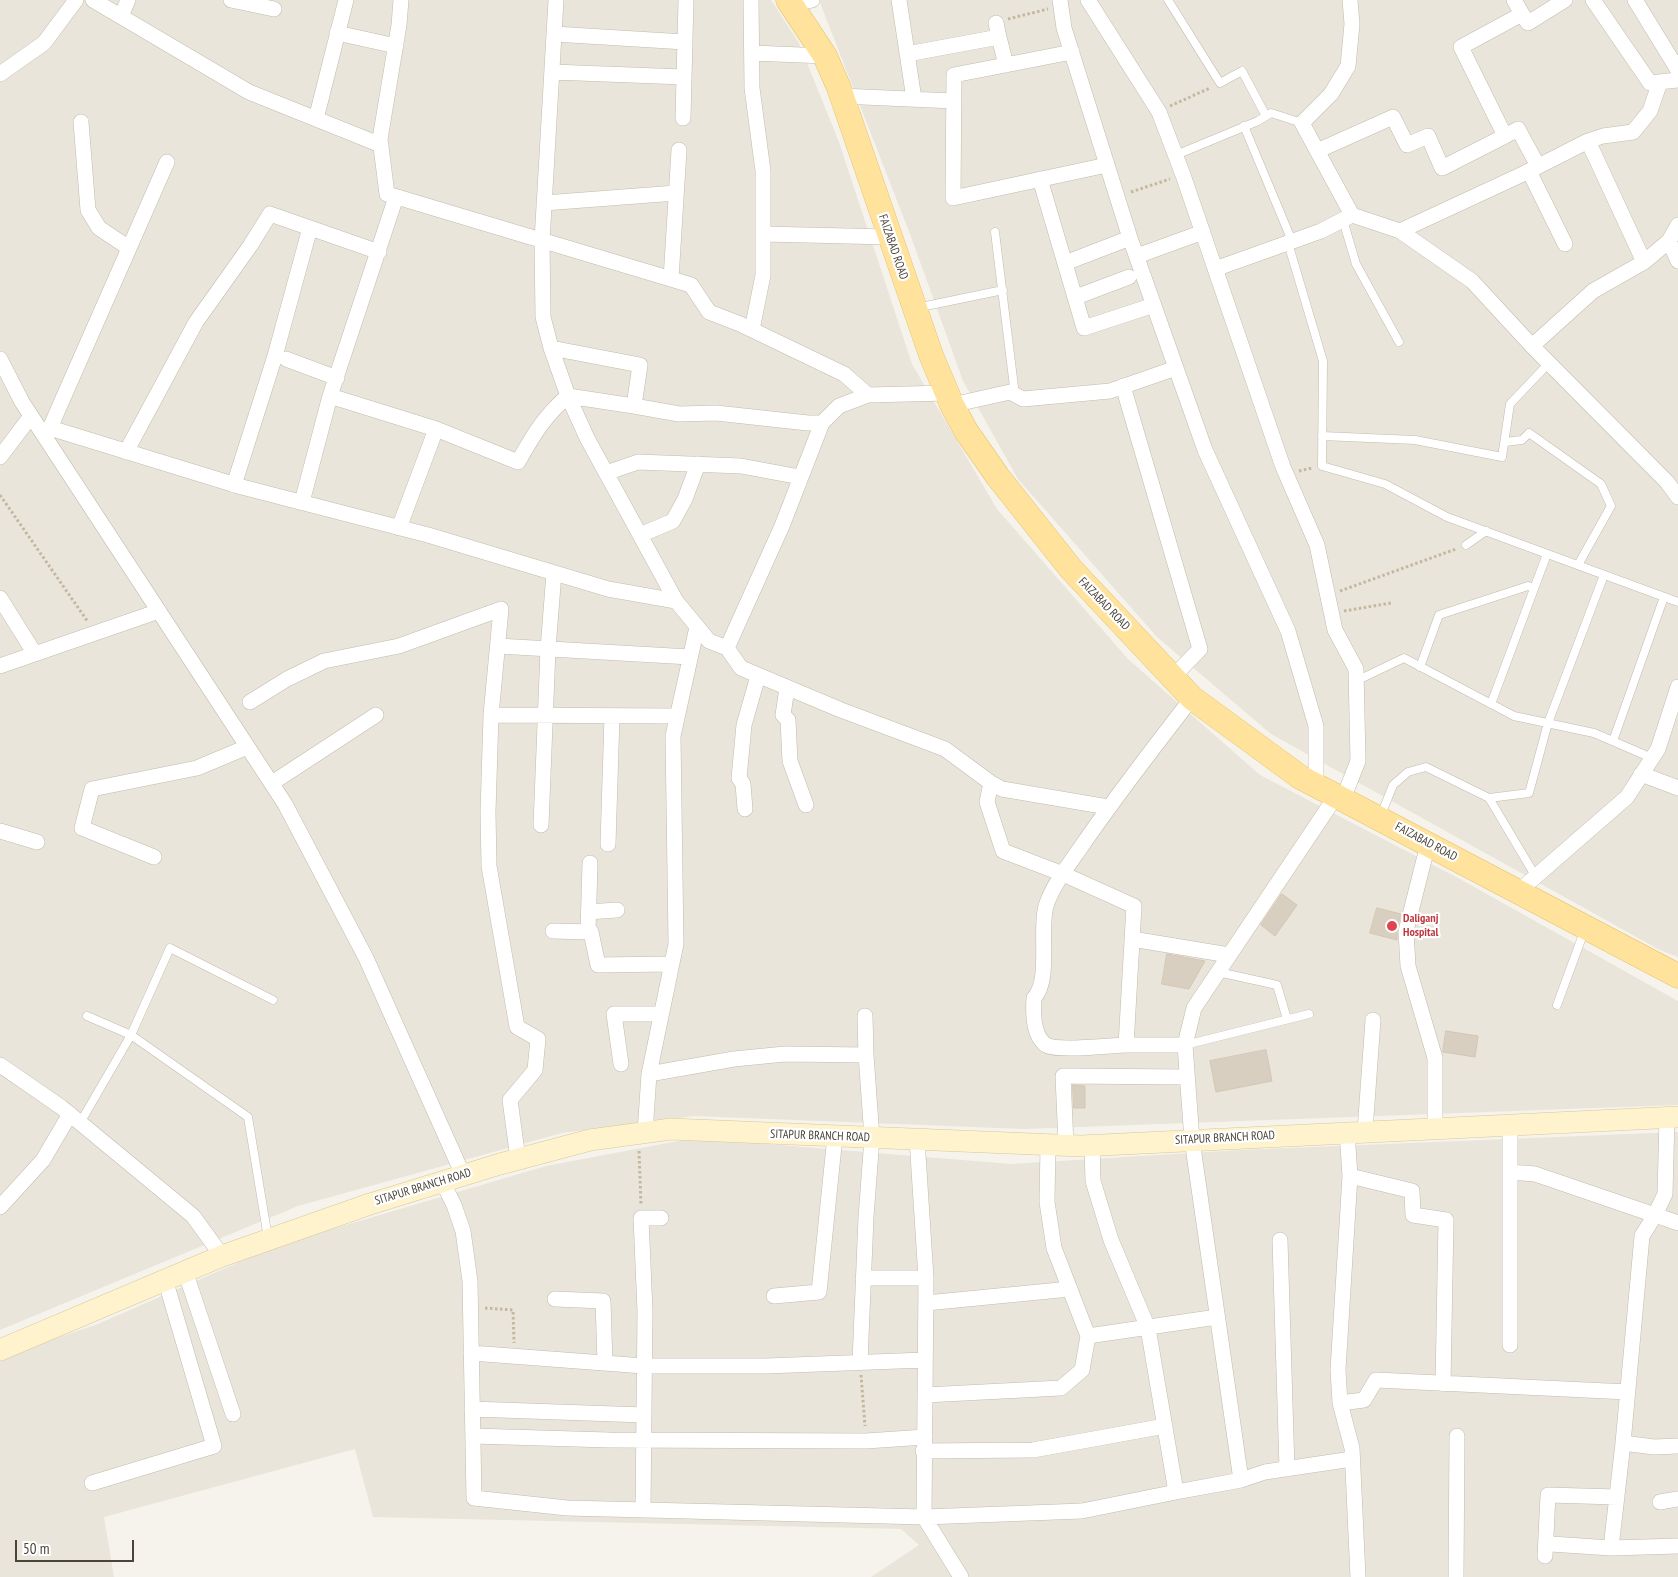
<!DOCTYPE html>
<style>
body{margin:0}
#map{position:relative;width:1678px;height:1577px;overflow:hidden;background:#f6f3ec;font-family:"PT Sans Narrow",sans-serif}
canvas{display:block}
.scale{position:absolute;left:15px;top:1540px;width:119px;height:22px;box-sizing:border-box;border:2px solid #4b4439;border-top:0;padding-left:6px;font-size:15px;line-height:18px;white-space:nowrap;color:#4b4439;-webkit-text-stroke:4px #fff;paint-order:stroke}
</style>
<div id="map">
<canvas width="1678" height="1577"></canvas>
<div class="scale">50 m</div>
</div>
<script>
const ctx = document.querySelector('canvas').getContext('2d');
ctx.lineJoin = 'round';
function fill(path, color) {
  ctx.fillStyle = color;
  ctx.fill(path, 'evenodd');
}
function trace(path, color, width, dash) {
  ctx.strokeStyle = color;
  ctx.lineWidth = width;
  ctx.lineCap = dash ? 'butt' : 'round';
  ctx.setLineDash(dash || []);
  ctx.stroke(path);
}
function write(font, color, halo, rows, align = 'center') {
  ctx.font = font + ' "PT Sans Narrow",sans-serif';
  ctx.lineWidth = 4.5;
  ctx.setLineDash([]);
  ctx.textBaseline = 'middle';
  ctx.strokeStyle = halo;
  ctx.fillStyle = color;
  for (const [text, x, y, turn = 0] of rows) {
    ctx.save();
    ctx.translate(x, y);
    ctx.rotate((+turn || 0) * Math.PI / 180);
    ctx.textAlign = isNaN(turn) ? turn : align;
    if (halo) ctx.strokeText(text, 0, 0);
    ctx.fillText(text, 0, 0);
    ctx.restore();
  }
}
fill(new Path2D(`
 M 0,0 L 771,0 L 799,43 L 839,142 L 912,364 L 997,509 L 1128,659 L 1260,775 L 1460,879 L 1678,1001 L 1678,1105 L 1024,1129 L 693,1116 L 562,1133 L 298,1206 L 0,1330 Z
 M 819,0 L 1678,0 L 1678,957 L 1658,949 L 1271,734 L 1157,637 L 1018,479 L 963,381 L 910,234 Z
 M 1678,1132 L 1678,1577 L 871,1577 L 919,1545 L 901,1529 L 373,1517 L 355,1449 L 104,1517 L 114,1577 L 0,1577 L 0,1360 L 30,1347 L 98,1324 L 278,1245 L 546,1166 L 694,1138 L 1011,1164 L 1240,1150 Z`), '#eae5da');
const building = new Path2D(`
 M 1282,894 L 1297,905 L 1275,936 L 1261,925 Z
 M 1377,908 L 1401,914 L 1397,929 L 1397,940 L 1370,933 Z
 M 1167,954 L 1205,961 L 1189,989 L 1162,984 Z
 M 1446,1031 L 1478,1036 L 1475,1057 L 1443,1052 Z
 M 1266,1050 L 1272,1081 L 1216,1092 L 1210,1061 Z
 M 1073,1085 L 1085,1086 L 1085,1108 L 1074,1108 Z`);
fill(building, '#d8cfc1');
trace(building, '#d3c7b4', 1);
const lane = new Path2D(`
 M 1168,0 L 1220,83 L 1242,71 L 1266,116
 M 1244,126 L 1292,241
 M 1176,155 L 1258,121 L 1271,113 L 1302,123
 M 1343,220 L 1356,264 L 1399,342
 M 995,232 L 1015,395
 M 1288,243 L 1323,361 L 1322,466 L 1385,484 L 1447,517 L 1678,602
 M 916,308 L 1003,290
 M 1322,436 L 1415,440 L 1502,457 L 1510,404 L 1549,363
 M 1505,442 L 1522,440 L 1529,433 L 1601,484 L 1611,506 L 1578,565
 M 1466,545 L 1486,531
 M 1420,667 L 1439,615 L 1528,586 L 1534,588
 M 1356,681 L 1404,658 L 1514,716 L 1594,733 L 1652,758
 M 1491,704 L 1547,554
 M 1613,741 L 1664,597
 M 1489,798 L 1529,793 L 1548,723 L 1604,575
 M 1381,815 L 1393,785 L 1408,772 L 1426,767 L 1489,798 L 1536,877
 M 1218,972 L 1277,985 L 1287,1019
 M 1557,1005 L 1585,929
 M 87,1016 L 131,1035 L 248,1117 L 268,1238
 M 1185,1045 L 1309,1014
 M 80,1123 L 131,1035 L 170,948 L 273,1000`);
const street = new Path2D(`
 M 93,0 L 249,92 L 381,145
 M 231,0 L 274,9
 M 401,0 L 399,25 L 380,139 L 387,194 L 691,285 L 709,312 L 740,324 L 844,374 L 868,395
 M 556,0 L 542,241 L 543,317 L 551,348 L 568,396 L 587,438 L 676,601 L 709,641 L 727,648 L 741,668 L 841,710 L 945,749 L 991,783 L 1002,789 L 1108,807
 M 751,0 L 752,88 L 763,171 L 763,275 L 752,330
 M 899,0 L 914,99
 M 1060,0 L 1064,28 L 1130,238 L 1205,450 L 1288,631 L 1316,726 L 1316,786
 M 1088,0 L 1159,112 L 1183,175 L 1283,467 L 1317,545 L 1335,630 L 1356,669 L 1358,761 L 1343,799
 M 1350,0 L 1352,24 L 1348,66 L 1331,94 L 1302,123 L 1352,215
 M 1514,0 L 1522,14 L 1461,47 L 1505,136 L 1518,129 L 1538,166
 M 1593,0 L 1650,83 L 1678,80
 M 1635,0 L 1678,70
 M 791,5 L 812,0
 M 1522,14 L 1528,23 L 1565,0
 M 121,16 L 128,0
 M 337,33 L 396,46
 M 554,34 L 685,42
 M 999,37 L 1006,65
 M 1072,52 L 954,75 L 953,198 L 1107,165
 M 752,53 L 825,56
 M 907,54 L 999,37 L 996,23
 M 552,72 L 684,77
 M 0,74 L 44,43 L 76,0
 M 841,96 L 954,101
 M 683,118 L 686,0
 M 316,119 L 346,0
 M 81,122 L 88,210 L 99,228 L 129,248
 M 1588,141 L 1644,262
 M 1317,151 L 1393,117 L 1407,145 L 1428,136 L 1442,168 L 1505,136
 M 1529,171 L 1565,244
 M 1040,179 L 1084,328 L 1154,305
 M 544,203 L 676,193
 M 1400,231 L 1525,173 L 1588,141 L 1603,136 L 1633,132 L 1650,111 L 1660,82
 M 763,234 L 890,237
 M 1669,241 L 1678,261
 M 1137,256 L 1203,232
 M 1065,263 L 1130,238
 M 1215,269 L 1321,231 L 1352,215 L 1400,231 L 1472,281 L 1532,346 L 1667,482 L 1678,497
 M 671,279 L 679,150
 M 1076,297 L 1129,277
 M 1532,346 L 1593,291 L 1644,262 L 1669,241 L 1678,225
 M 551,348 L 640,365 L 634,406
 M 0,359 L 22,402 L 285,804 L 366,958 L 463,1175
 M 286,359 L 337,378
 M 1123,386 L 1200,649 L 1173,677
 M 330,396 L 436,429 L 518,462 C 533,436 544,416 568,396 L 634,406 L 679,414 L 716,413 L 808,423 L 822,423
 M 952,405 L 1010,392 L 1023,399 L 1110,391 L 1176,368
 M 50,428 L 242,487 L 428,535 L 608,589 L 676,601
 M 46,437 L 167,162
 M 126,452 L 196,322 L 250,246 L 270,214 L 379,252
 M 0,457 L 31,416
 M 606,473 L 638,462 L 741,466 L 800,477
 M 234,485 L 275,356 L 310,228
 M 302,502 L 330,396 L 396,197
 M 399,528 L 436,429
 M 640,535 L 673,521 L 685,499 L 698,464
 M 0,598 L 35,654
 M 498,646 L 690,657
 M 727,648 L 782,526 L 822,423 L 839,406 L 868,395 L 947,393
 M 0,666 L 159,611
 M 787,688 L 783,715 L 788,720 L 790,761 L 806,805
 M 250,702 L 287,679 L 324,661 L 399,646 L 501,609 L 491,715 L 488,812 L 489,866 L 517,1027 L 538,1039 L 535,1070 L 510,1100 L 518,1159
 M 491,715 L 677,716
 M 1641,774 L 1678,788
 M 272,783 L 376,715
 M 991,783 L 987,802 L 1003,851 L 1063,874 L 1134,906 L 1126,1045
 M 745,809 L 743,784 L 739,778 L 744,725 L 758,676
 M 541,825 L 548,649 L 554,573
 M 0,831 L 37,842
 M 608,844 L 612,716
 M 1428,844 L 1406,931 L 1408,966 L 1435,1058 L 1435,1128
 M 154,857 L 82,828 L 92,789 L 197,768 L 247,747
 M 1519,891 L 1627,797 L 1658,749 L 1678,687
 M 588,912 L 617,910
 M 553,931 L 591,932 L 598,965 L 671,964
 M 588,932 L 590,863
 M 1132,939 L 1229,955
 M 865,1016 L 866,1055
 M 1185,1045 C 1166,1045 1146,1045 1127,1045 C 1111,1045 1058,1052 1046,1045 C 1033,1036 1033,1012 1034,998 C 1051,981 1039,929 1046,906 C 1052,886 1070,863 1081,847 C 1116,796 1154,747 1192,698
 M 621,1064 L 614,1014 L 661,1014
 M 0,1065 L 61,1107 L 193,1216 L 222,1256
 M 649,1074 L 734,1059 L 785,1054 L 866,1055 L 872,1138 L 866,1217 L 860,1362
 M 1365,1131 L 1373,1020
 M 1347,1132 L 1350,1176 L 1338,1370 L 1340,1403 L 1352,1448 L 1358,1577
 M 645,1133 L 649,1074 L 676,944 L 673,736 L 697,627
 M 917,1139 L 926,1278 L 924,1517 L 961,1577
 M 1048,1145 L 1047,1202 L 1054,1248 L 1088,1336
 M 1066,1145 L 1063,1076 L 1187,1077
 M 1092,1145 L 1093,1181 L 1111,1240 L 1148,1328 L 1176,1492
 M 1510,1172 L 1535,1174 L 1678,1223
 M 1350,1176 L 1412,1191 L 1413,1215 L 1446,1220 L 1443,1384
 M 442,1181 L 454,1205 L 463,1231 L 470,1281 L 474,1498 L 567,1508 L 924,1517 L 1082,1511 L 1176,1492 L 1241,1480 L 1265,1472 L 1352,1459
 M 0,1207 L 43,1160 L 70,1114
 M 1280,1240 L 1287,1469
 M 185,1271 L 233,1414
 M 863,1278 L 926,1278
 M 774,1296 L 819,1292 L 835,1136
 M 555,1299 L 603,1301 L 605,1363
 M 926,1303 L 1070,1289
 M 1510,1345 L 1510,1124
 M 471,1353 L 644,1366 L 766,1366 L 925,1360
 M 925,1395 L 1061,1388 L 1082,1370 L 1088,1336 L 1217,1317
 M 1340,1403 L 1364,1400 L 1376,1380 L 1628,1392
 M 472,1409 L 644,1415
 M 473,1436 L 609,1440 L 866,1441 L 925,1437
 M 1623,1443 L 1654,1447 L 1678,1446
 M 923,1451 L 1033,1450 L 1165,1426
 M 1241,1480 L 1192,1140 L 1185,1045 L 1194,1008 L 1336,796
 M 92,1483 L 214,1446 L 165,1279
 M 1660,1502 L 1678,1499
 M 643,1510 L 645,1311 L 641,1218 L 661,1218
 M 1551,1544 L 1611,1548 L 1678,1546
 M 1611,1548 L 1623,1443 L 1642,1236 L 1655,1215 L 1665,1194 L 1667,1118
 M 1545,1556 L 1548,1495 L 1617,1497
 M 1456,1577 L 1457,1436`);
const secondary = new Path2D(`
 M 0,1350 L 222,1256 L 370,1204 L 500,1164 L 590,1140 L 671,1129 L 1081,1146 L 1678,1117`);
const primary = new Path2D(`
 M 788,0 L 825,56 L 839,88 L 931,355 L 952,405 L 966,431 L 998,477 L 1071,569 L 1192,698 L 1300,777 L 1678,976`);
trace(lane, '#c2bbae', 9);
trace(street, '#c2bbae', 16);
trace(secondary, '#d6c79b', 22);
trace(primary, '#e6c16a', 25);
trace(new Path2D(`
 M 1008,19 L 1048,9
 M 1170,106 L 1210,88
 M 1131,192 L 1170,179
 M 1299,471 L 1312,468
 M 0,495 L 88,622
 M 1340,591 L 1456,549
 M 1344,611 L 1391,603
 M 639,1151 L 641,1205
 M 485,1308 L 513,1310 L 514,1343
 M 861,1375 L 865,1426`), '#c4b79f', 3, [2.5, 2.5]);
trace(lane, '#fff', 8);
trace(street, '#fff', 15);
trace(secondary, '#fff3cd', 21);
trace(primary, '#ffe39c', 24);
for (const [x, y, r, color] of [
 [1392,926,6,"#e0444e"]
]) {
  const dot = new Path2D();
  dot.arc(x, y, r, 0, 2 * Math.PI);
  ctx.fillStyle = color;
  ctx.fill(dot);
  trace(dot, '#fff', 2);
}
write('12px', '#4b4439', '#fff', [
 ["FAIZABAD ROAD",893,247,71],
 ["FAIZABAD ROAD",1104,604,46],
 ["FAIZABAD ROAD",1426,842,28],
 ["SITAPUR BRANCH ROAD",820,1136,2],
 ["SITAPUR BRANCH ROAD",1225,1138,-3],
 ["SITAPUR BRANCH ROAD",423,1187,-17]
]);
write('bold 12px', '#be3a42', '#fff', [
 ["Daliganj",1403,919],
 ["Hospital",1403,933]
], 'left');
</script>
